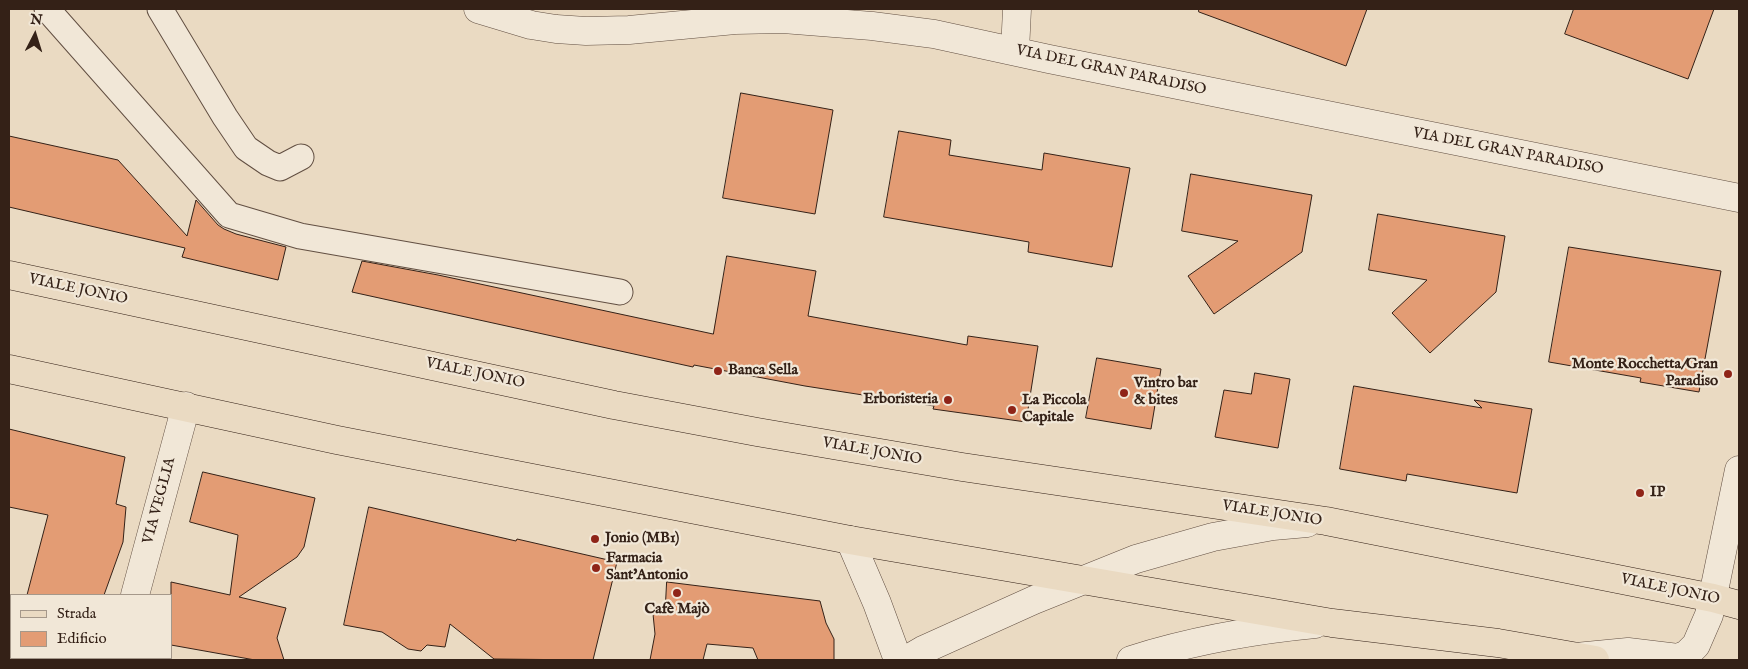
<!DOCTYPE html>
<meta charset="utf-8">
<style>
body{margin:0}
#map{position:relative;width:1748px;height:669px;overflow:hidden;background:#eadac2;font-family:"IM FELL English",serif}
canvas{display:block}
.frame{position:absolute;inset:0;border:10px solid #342117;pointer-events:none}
.legend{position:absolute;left:10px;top:594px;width:162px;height:65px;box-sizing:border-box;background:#f1e7d7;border:1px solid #a5988a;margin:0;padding:6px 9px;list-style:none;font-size:15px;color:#342117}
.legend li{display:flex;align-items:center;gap:10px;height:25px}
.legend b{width:25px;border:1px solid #a5988a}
.north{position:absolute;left:10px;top:10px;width:50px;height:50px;-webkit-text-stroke:4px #f1e7d7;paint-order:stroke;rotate:5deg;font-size:14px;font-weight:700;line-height:20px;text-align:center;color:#342117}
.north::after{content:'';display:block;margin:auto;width:18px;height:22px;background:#342117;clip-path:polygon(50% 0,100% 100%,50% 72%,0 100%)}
</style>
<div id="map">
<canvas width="1748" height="669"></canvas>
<div class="frame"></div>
<ul class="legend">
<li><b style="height:6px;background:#eadac2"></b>Strada</li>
<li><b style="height:14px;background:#e39c74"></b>Edificio</li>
</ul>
<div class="north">N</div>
</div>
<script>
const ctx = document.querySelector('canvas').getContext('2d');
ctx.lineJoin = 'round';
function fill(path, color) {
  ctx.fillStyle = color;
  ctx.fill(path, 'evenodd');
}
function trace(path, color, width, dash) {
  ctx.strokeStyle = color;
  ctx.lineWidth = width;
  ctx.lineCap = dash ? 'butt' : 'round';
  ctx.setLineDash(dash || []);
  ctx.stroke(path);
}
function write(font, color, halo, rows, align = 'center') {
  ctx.font = font + ' "IM FELL English",serif';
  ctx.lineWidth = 4.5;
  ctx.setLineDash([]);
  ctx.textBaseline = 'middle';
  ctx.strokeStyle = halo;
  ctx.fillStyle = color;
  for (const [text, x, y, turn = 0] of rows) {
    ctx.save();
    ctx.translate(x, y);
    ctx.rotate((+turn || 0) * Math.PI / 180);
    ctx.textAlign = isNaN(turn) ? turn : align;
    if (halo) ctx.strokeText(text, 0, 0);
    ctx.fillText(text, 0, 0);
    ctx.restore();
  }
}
const building = new Path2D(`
 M 1199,9 L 1367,9 L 1346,66 L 1199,12 Z
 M 1574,9 L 1714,9 L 1688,79 L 1565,34 Z
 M 741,93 L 833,110 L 815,214 L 723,198 Z
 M 899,131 L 951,140 L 949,155 L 1042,170 L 1044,153 L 1130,168 L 1112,267 L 1028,252 L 1029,242 L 884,217 Z
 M 9,136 L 118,160 L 187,236 L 196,200 L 218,225 L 224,229 L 236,234 L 286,247 L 278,280 L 182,257 L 185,248 L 9,207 Z
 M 1191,174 L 1312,195 L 1302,252 L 1214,314 L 1188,276 L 1238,241 L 1182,231 Z
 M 1378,214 L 1505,236 L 1496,292 L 1430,353 L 1392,313 L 1427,280 L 1369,270 Z
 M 1569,247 L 1721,271 L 1699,392 L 1640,382 L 1641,378 L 1549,362 Z
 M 727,256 L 816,271 L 808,316 L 967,345 L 968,336 L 1038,346 L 1026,422 L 933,409 L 934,406 L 805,386 L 694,365 L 693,367 L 352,292 L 362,261 L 438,275 L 713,334 Z
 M 1097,358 L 1161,369 L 1151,429 L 1086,418 Z
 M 1255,373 L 1290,379 L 1278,448 L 1215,437 L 1224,390 L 1251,394 Z
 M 1354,386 L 1482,408 L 1474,400 L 1532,409 L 1517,493 L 1407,474 L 1406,481 L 1340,469 Z
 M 9,429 L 125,457 L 116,504 L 126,507 L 123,542 L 104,595 L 27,595 L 48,515 L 9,507 Z
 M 203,472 L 315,498 L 304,547 L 297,557 L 239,597 L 286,608 L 277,638 L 284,660 L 255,660 L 171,645 L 171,582 L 230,595 L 238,535 L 190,522 Z
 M 369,507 L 516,541 L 517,539 L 617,562 L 593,660 L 494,659 L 450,624 L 445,647 L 427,645 L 421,651 L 408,649 L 382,632 L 344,625 Z
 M 667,582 L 820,601 L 826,623 L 834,639 L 834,660 L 758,660 L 753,648 L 707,644 L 703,660 L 650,660 L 655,634 L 653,614 L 665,607 Z`);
fill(building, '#e39c74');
trace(building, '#342117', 1);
const pedestrian = new Path2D(`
 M 47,9 L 229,215 L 300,236 L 620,292
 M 160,9 L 225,117 L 246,148 L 268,163 L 280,168 L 301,157`);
const minor = new Path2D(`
 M 478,9 L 531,25 L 556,29 L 586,31 L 629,30 L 735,20 L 783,19 L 872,26 L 934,34 L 1049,59 L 1739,198
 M 1015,51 L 1017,9
 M 850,540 L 877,603 L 898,660
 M 135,595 L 186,406
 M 1576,657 L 1628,652 L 1678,658 L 1687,654 L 1696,645 L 1709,615 L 1739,470
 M 119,660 L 119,658`);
const tertiary = new Path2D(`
 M 906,660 L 923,650 L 1034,600 L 1136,559 L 1213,537 L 1273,526 L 1307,523
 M 1131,660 C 1191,641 1252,630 1315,624`);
const primary = new Path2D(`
 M 9,275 L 614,405 L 757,432 L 962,467 L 1326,521 L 1713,598 L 1739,605
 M 9,369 L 337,440 L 850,540 L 1332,623 L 1498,643 L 1595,660`);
trace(pedestrian, '#624f42', 27);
trace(minor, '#624f42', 29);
trace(tertiary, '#624f42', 29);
trace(primary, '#342117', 29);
trace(pedestrian, '#f1e7d7', 25);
trace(minor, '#f1e7d7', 28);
trace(tertiary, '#f1e7d7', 28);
trace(primary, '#eadac2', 28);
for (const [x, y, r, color] of [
 [718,371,5,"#8f2418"],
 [1728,374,5,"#8f2418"],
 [1124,393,5,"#8f2418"],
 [948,400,5,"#8f2418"],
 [1012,410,5,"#8f2418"],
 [1640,493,5,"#8f2418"],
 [595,539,5,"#8f2418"],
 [596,568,5,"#8f2418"],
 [677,593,5,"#8f2418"]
]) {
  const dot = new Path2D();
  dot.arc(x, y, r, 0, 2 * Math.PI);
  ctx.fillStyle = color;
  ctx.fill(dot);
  trace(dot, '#f1e7d7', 2);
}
write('15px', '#342117', '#f1e7d7', [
 ["VIA DEL GRAN PARADISO",1111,71,12],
 ["VIA DEL GRAN PARADISO",1508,152,11],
 ["VIALE JONIO",78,290,12],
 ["VIALE JONIO",475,374,12],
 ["VIALE JONIO",872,452,10],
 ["VIA VEGLIA",160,501,-75],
 ["VIALE JONIO",1272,514,9],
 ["VIALE JONIO",1670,590,12]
]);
write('bold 15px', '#342117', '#f1e7d7', [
 ["Monte Rocchetta/Gran",1718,365,"right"],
 ["Paradiso",1718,382,"right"],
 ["Banca Sella",728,371],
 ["Vintro bar",1134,384],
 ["& bites",1134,401],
 ["Erboristeria",938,400,"right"],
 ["La Piccola",1022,401],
 ["Capitale",1022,418],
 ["IP",1650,493],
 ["Jonio (MB1)",605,539],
 ["Farmacia",606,559],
 ["Sant'Antonio",606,576],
 ["Cafè Majò",677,610,"center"]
], 'left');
</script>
